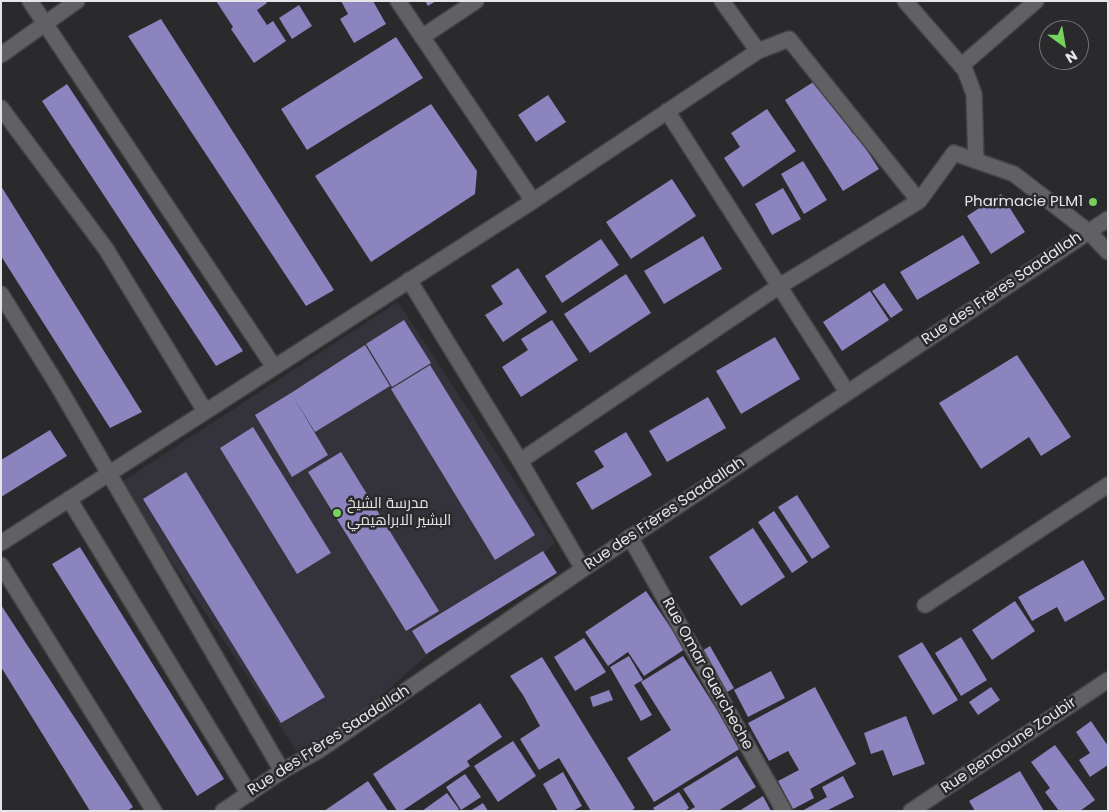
<!DOCTYPE html>
<meta charset="utf-8">
<style>
body{margin:0}
#map{position:relative;width:1109px;height:812px;overflow:hidden;background:#2a2a2d;font-family:Poppins,sans-serif}
canvas{display:block}
.frame{position:absolute;inset:0;border:2px solid #e5e5e7;pointer-events:none}
.north{position:absolute;left:1039px;top:20px;width:50px;height:50px;box-sizing:border-box;background:#2a2a2d;border:1px solid #757577;border-radius:50%;rotate:148deg;font-size:14px;font-weight:700;line-height:20px;text-align:center;color:#e5e5e7}
.north::after{content:'';display:block;margin:auto;width:18px;height:22px;background:#75d25b;clip-path:polygon(50% 0,100% 100%,50% 72%,0 100%)}
</style>
<div id="map">
<canvas width="1109" height="812"></canvas>
<div class="frame"></div>
<div class="north">N</div>
</div>
<script>
const ctx = document.querySelector('canvas').getContext('2d');
ctx.lineJoin = 'round';
function fill(path, color) {
  ctx.fillStyle = color;
  ctx.fill(path, 'evenodd');
}
function trace(path, color, width, dash) {
  ctx.strokeStyle = color;
  ctx.lineWidth = width;
  ctx.lineCap = dash ? 'butt' : 'round';
  ctx.setLineDash(dash || []);
  ctx.stroke(path);
}
function write(font, color, halo, rows, align = 'center') {
  ctx.font = font + ' Poppins,Cairo,sans-serif';
  ctx.lineWidth = 5;
  ctx.setLineDash([]);
  ctx.textBaseline = 'middle';
  ctx.strokeStyle = halo;
  ctx.fillStyle = color;
  for (const [text, x, y, turn = 0] of rows) {
    ctx.save();
    ctx.translate(x, y);
    ctx.rotate((+turn || 0) * Math.PI / 180);
    ctx.textAlign = isNaN(turn) ? turn : align;
    if (halo) ctx.strokeText(text, 0, 0);
    ctx.fillText(text, 0, 0);
    ctx.restore();
  }
}
fill(new Path2D(`
 M 398,302 L 555,543 L 318,751 L 303,761 L 120,483 Z`), '#34333b');
fill(new Path2D(`
 M 216,1 L 266,1 L 267,3 L 257,10 L 267,25 L 273,21 L 286,41 L 254,63 L 231,29 L 233,27 Z
 M 341,1 L 373,1 L 386,24 L 354,43 L 340,19 L 348,14 Z
 M 425,1 L 436,1 L 428,6 Z
 M 299,5 L 312,26 L 292,39 L 279,18 Z
 M 161,19 L 334,290 L 306,306 L 128,36 Z
 M 396,37 L 423,78 L 307,150 L 281,109 Z
 M 818,79 L 853,134 L 855,132 L 879,169 L 843,191 L 785,100 Z
 M 67,84 L 243,351 L 216,366 L 42,101 Z
 M 548,95 L 566,122 L 536,142 L 518,115 Z
 M 431,104 L 477,171 L 475,194 L 371,262 L 315,176 Z
 M 767,109 L 796,151 L 743,187 L 724,158 L 740,147 L 731,133 Z
 M 803,161 L 827,200 L 804,214 L 781,174 Z
 M 672,179 L 696,216 L 631,259 L 606,222 Z
 M 1,186 L 142,412 L 110,428 L 1,256 Z
 M 783,188 L 801,219 L 772,235 L 755,204 Z
 M 1001,194 L 1025,232 L 991,254 L 967,216 Z
 M 963,235 L 980,263 L 917,300 L 900,272 Z
 M 703,236 L 722,269 L 664,304 L 644,271 Z
 M 601,239 L 619,265 L 562,303 L 545,276 Z
 M 518,268 L 547,312 L 503,342 L 485,315 L 503,304 L 491,286 Z
 M 626,274 L 651,313 L 590,353 L 564,314 Z
 M 884,283 L 903,310 L 891,318 L 872,291 Z
 M 870,291 L 889,320 L 842,351 L 823,322 Z
 M 404,320 L 431,363 L 392,387 L 366,344 Z
 M 552,320 L 578,360 L 521,397 L 502,367 L 528,350 L 521,339 Z
 M 775,337 L 800,379 L 741,414 L 716,371 Z
 M 365,345 L 390,386 L 315,432 L 291,393 Z
 M 1017,355 L 1071,437 L 1041,456 L 1029,437 L 981,469 L 939,403 Z
 M 430,365 L 535,535 L 495,560 L 391,389 Z
 M 291,393 L 328,455 L 292,477 L 255,415 Z
 M 708,397 L 726,428 L 667,462 L 649,431 Z
 M 253,427 L 331,553 L 297,574 L 220,448 Z
 M 50,430 L 67,456 L 1,497 L 1,460 Z
 M 626,432 L 652,475 L 592,510 L 576,483 L 604,467 L 594,451 Z
 M 341,452 L 439,611 L 406,631 L 308,472 Z
 M 186,472 L 325,697 L 281,723 L 143,499 Z
 M 797,495 L 830,547 L 812,559 L 778,507 Z
 M 774,511 L 808,562 L 792,573 L 758,522 Z
 M 753,528 L 785,577 L 741,606 L 709,557 Z
 M 80,547 L 224,779 L 197,796 L 52,564 Z
 M 543,551 L 557,573 L 426,654 L 412,631 Z
 M 1083,560 L 1105,599 L 1065,622 L 1057,607 L 1032,621 L 1018,597 Z
 M 646,591 L 685,649 L 644,676 L 628,652 L 608,666 L 585,632 Z
 M 1015,601 L 1035,631 L 992,660 L 972,630 Z
 M 1,605 L 133,807 L 127,811 L 90,811 L 1,667 Z
 M 961,637 L 987,680 L 961,696 L 935,653 Z
 M 584,638 L 606,672 L 575,691 L 554,657 Z
 M 922,642 L 958,700 L 933,715 L 898,656 Z
 M 710,646 L 734,688 L 722,695 L 697,654 Z
 M 629,656 L 643,680 L 634,685 L 652,715 L 641,721 L 610,667 Z
 M 683,656 L 741,748 L 654,802 L 627,758 L 671,730 L 641,682 Z
 M 542,657 L 635,808 L 631,811 L 591,811 L 559,758 L 539,770 L 520,739 L 540,726 L 523,695 L 510,676 Z
 M 771,671 L 785,698 L 748,717 L 734,690 Z
 M 815,687 L 856,764 L 810,789 L 814,798 L 793,809 L 778,781 L 799,770 L 788,751 L 769,761 L 748,723 Z
 M 991,687 L 1000,700 L 978,715 L 969,702 Z
 M 609,690 L 613,700 L 593,707 L 590,697 Z
 M 480,703 L 502,737 L 467,761 L 470,766 L 402,811 L 397,811 L 373,774 Z
 M 906,716 L 925,764 L 893,776 L 883,750 L 871,754 L 864,733 Z
 M 1091,721 L 1108,746 L 1108,765 L 1090,777 L 1079,760 L 1090,753 L 1076,732 Z
 M 513,741 L 536,776 L 498,802 L 474,766 Z
 M 1055,745 L 1095,800 L 1080,811 L 1059,811 L 1045,792 L 1050,788 L 1031,762 Z
 M 737,756 L 756,787 L 718,811 L 688,811 L 695,807 L 683,789 Z
 M 1020,771 L 1044,811 L 975,811 L 969,801 Z
 M 563,772 L 582,806 L 573,811 L 558,811 L 543,784 Z
 M 465,774 L 481,797 L 461,810 L 446,787 Z
 M 843,776 L 854,797 L 826,811 L 802,811 L 827,797 L 822,787 Z
 M 368,781 L 388,811 L 324,811 Z
 M 679,792 L 689,808 L 685,811 L 655,811 L 653,808 Z
 M 447,793 L 459,809 L 456,811 L 422,811 Z
 M 763,796 L 771,811 L 739,811 Z
 M 483,803 L 488,811 L 470,811 Z`), '#8b84bf');
const minor = new Path2D(`
 M 30,1 L 274,367
 M 398,1 L 533,201
 M 722,1 L 758,51 L 789,39 L 919,201 L 954,153 L 1014,174 L 1089,232 L 1108,252
 M 905,1 L 965,70 L 974,94 L 976,161
 M 422,37 L 476,1
 M 1,55 L 77,1
 M 961,66 L 1036,1
 M 1,108 L 106,249 L 205,411
 M 667,111 L 847,392
 M 409,280 L 520,461 L 583,569
 M 1,294 L 58,386 L 282,771
 M 520,461 L 778,287 L 919,201
 M 69,499 L 249,794
 M 630,537 L 784,811
 M 1,543 L 533,201 L 758,51
 M 1,565 L 154,811
 M 925,605 L 1108,485
 M 911,811 L 1108,680`);
const tertiary = new Path2D(`
 M 223,811 L 282,771 L 318,751 L 583,569 L 1108,219`);
trace(minor, '#454547', 18);
trace(tertiary, '#454547', 18);
trace(minor, '#616164', 15);
trace(tertiary, '#616164', 15);
for (const [x, y, r, color] of [
 [1093,202,5,"#75d25b"],
 [337,513,5,"#75d25b"]
]) {
  const dot = new Path2D();
  dot.arc(x, y, r, 0, 2 * Math.PI);
  ctx.fillStyle = color;
  ctx.fill(dot);
  trace(dot, '#2a2a2d', 2);
}
write('15px', '#e5e5e7', '#2a2a2d', [
 ["Pharmacie PLM1",1083,202],
 ["مدرسة الشيخ",347,504,"left"],
 ["البشير الابراهيمي",347,521,"left"]
], 'right');
write('15px', '#e5e5e7', '#2a2a2d', [
 ["Rue des Frères Saadallah",1002,289,-34],
 ["Rue des Frères Saadallah",665,514,-34],
 ["Rue Omar Guercheche",707,674,61],
 ["Rue des Frères Saadallah",329,741,-33],
 ["Rue Benaoune Zoubir",1009,746,-34]
]);
</script>
